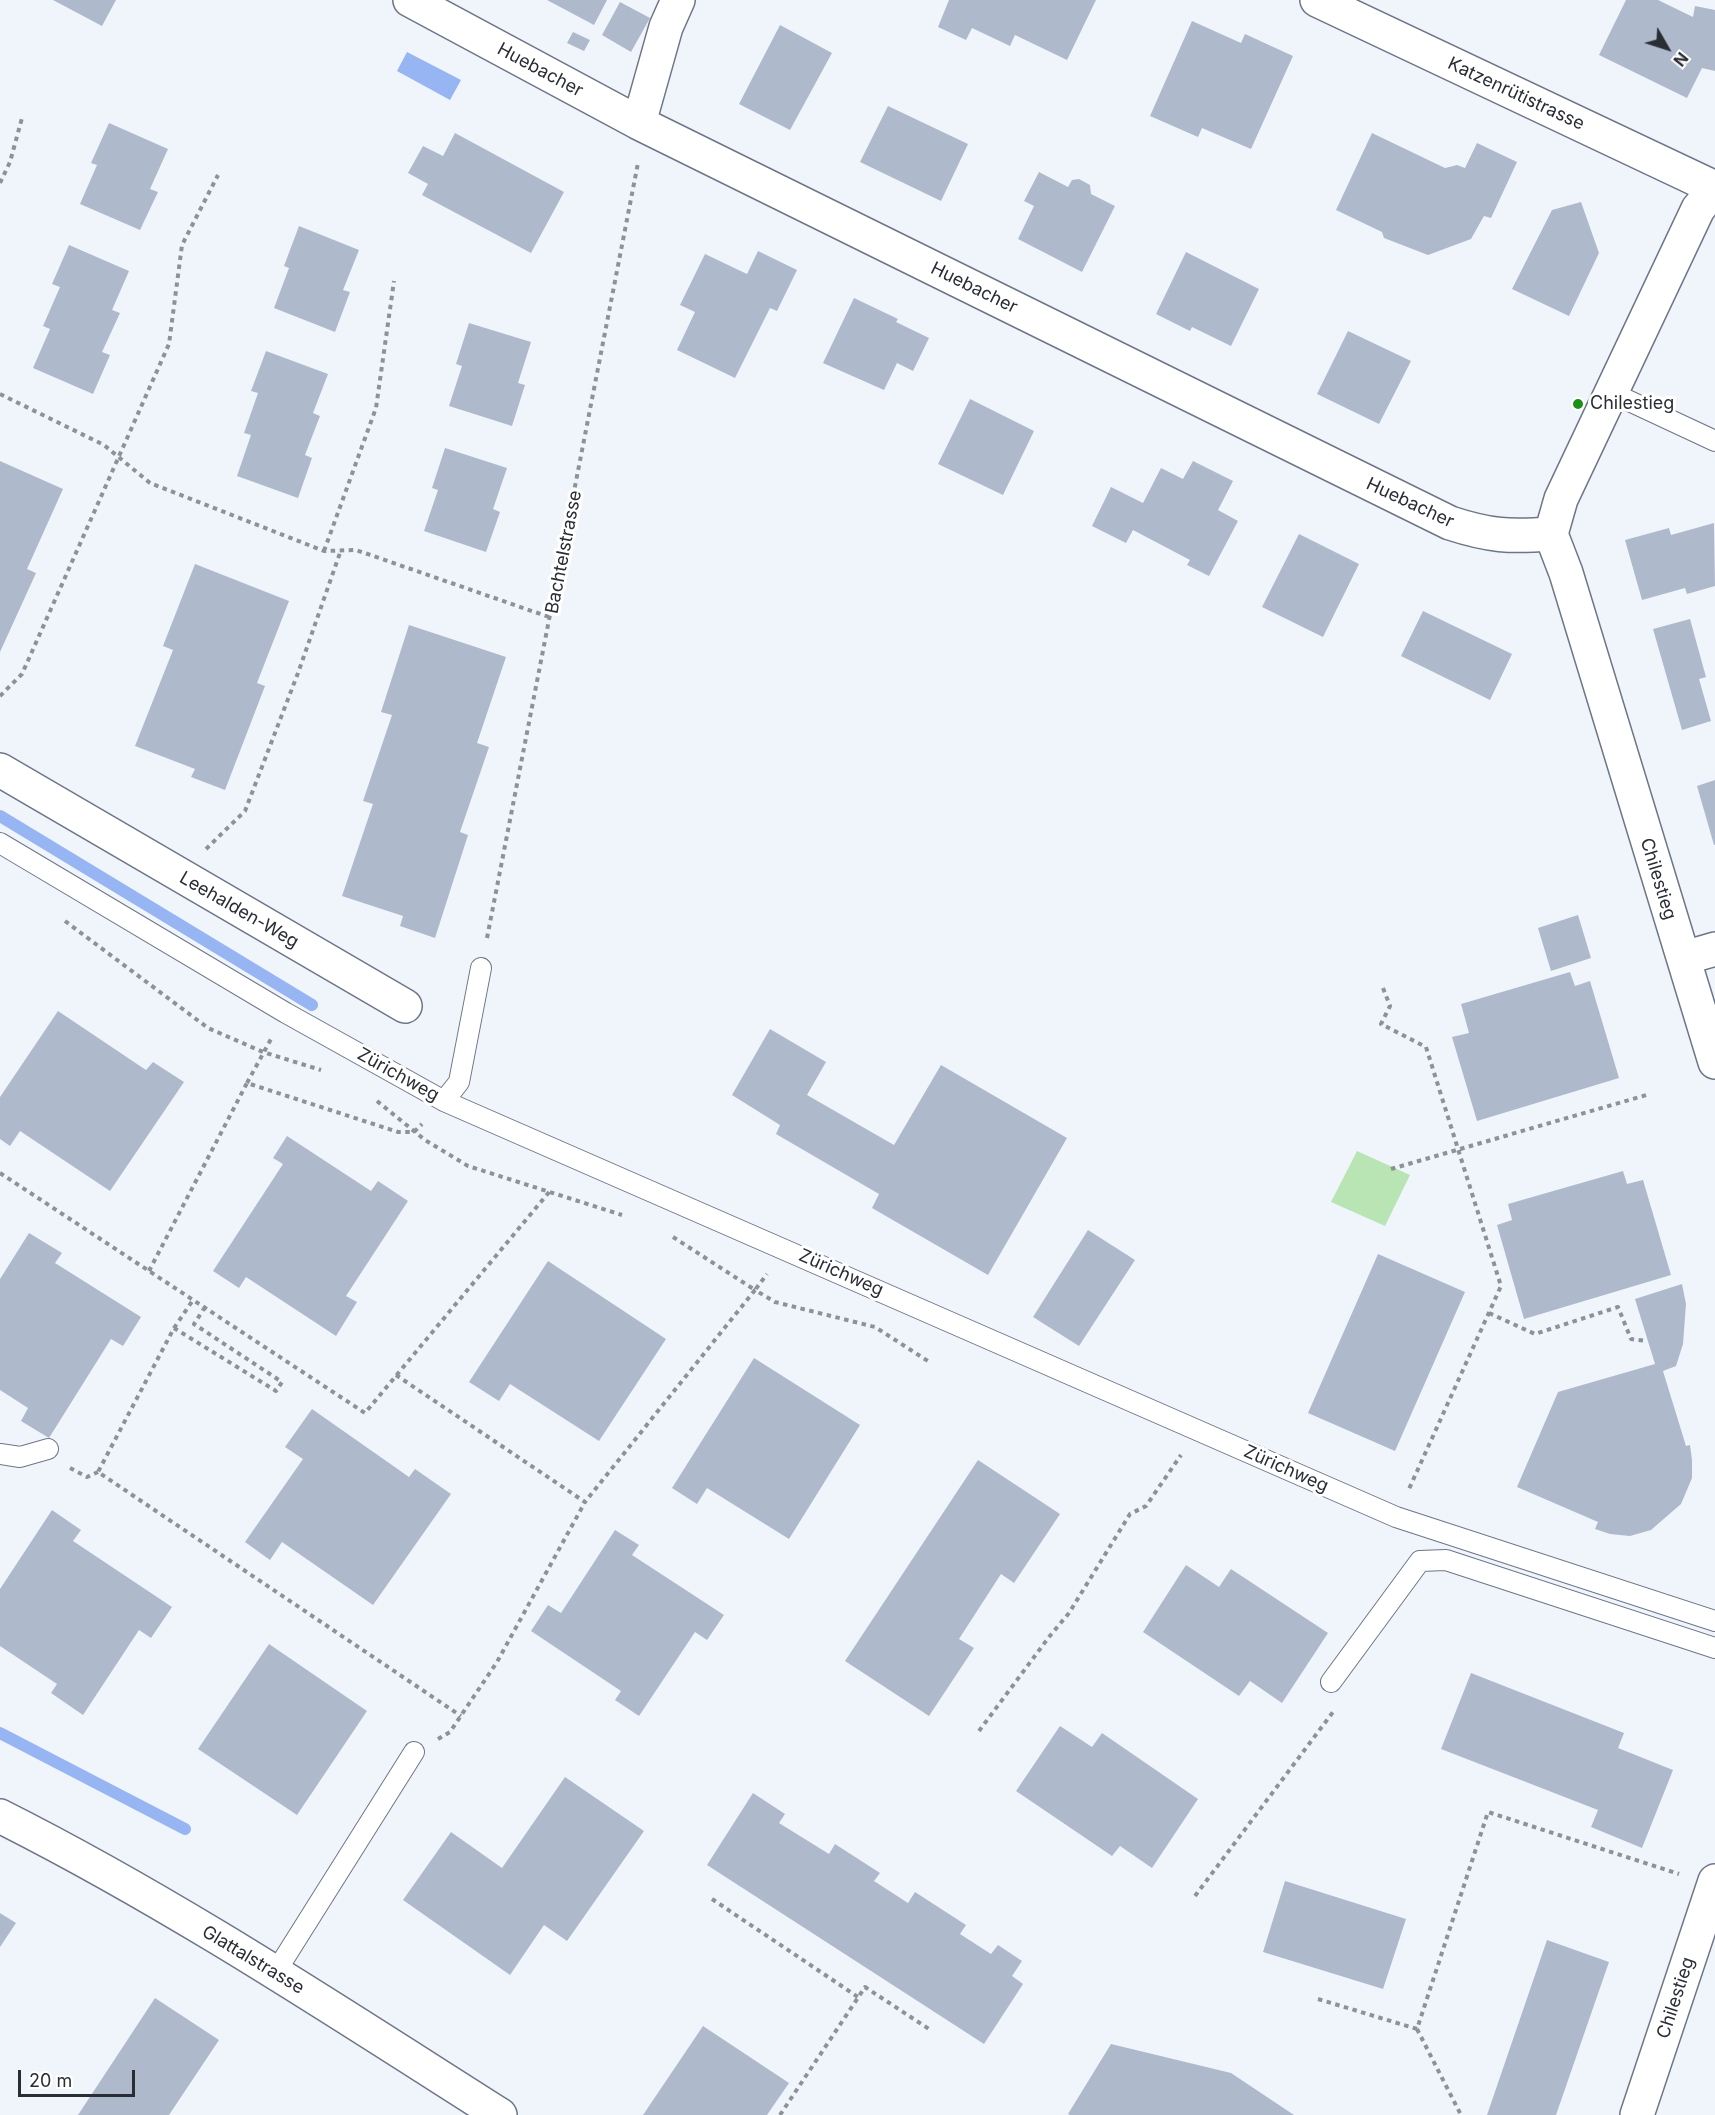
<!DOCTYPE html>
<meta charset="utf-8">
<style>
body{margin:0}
#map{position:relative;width:1715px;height:2115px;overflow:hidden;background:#f0f5fc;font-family:Inter,sans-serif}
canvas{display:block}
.north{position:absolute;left:1637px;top:18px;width:60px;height:60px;-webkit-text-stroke:4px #fff;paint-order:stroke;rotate:129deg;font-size:16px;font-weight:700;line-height:24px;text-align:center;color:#292d34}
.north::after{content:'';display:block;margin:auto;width:21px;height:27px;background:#292d34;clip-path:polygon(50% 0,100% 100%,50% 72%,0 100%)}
.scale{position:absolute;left:18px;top:2070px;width:117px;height:27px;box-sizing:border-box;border:3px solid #292d34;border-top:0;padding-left:8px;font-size:18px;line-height:21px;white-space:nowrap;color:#292d34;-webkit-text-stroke:4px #fff;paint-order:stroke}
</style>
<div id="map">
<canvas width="1715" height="2115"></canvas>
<div class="north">N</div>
<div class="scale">20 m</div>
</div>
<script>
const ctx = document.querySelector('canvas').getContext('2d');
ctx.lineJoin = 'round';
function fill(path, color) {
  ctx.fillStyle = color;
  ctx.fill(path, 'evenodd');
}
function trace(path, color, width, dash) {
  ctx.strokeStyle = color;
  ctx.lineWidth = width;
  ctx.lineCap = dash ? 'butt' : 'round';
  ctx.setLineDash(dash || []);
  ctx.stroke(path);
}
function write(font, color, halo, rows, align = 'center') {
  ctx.font = font + ' Inter,sans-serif';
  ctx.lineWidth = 6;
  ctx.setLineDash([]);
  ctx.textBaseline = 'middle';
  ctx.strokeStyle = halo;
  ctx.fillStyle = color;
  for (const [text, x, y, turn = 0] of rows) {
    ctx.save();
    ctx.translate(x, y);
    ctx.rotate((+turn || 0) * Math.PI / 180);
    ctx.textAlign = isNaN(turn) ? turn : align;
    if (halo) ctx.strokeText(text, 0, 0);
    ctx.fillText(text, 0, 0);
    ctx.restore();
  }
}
fill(new Path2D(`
 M 1357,1151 L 1410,1175 L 1385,1226 L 1331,1202 Z`), '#b9e4b4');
fill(new Path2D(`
 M 407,52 L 461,80 L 450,100 L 397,71 Z`), '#96b5f2');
trace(new Path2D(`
 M 0,816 L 312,1005
 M 0,1733 L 185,1829`), '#96b5f2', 12);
fill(new Path2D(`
 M 53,0 L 116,0 L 102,26 Z
 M 547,0 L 607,0 L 594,25 Z
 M 949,0 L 1096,0 L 1067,60 L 1015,35 L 1010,46 L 972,28 L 966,40 L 938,27 Z
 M 1626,0 L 1658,0 L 1693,17 L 1695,6 L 1715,10 L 1715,71 L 1702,68 L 1687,98 L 1599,55 Z
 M 620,2 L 650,18 L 631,52 L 602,35 Z
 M 1192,21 L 1241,43 L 1245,34 L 1293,56 L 1251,149 L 1202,128 L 1198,137 L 1150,116 Z
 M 780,25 L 832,53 L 790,130 L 739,104 Z
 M 573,32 L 590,40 L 584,51 L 567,43 Z
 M 888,106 L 968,144 L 941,201 L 860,162 Z
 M 109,123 L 168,149 L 150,189 L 158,192 L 140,230 L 80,204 L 97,165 L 91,163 Z
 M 455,133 L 564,192 L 531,253 L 422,195 L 428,184 L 408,173 L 423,146 L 443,156 Z
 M 1372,133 L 1445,168 L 1457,165 L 1465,168 L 1477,143 L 1517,162 L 1491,218 L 1484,216 L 1471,239 L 1428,255 L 1384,238 L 1382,232 L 1336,210 Z
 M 1039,172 L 1068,187 L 1072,180 L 1079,179 L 1090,185 L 1091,194 L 1115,206 L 1082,272 L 1018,239 L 1034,206 L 1024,201 Z
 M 1581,202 L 1599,253 L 1569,316 L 1512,289 L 1552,210 Z
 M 299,226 L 359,250 L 343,290 L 350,292 L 335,332 L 274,308 L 289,268 L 284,266 Z
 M 69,245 L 129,271 L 112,310 L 120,313 L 102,352 L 110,355 L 93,394 L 33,368 L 50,329 L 43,326 L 60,287 L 52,284 Z
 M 758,251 L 797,270 L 777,311 L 770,308 L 735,378 L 677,350 L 695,312 L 680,305 L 705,254 L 747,274 Z
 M 1186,252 L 1259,289 L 1231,346 L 1192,327 L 1190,331 L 1156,314 Z
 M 854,298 L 898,319 L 896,322 L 929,338 L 913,371 L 897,363 L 884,390 L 823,363 Z
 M 469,323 L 531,342 L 518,383 L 525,385 L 512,426 L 449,406 L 462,366 L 456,364 Z
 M 1348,331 L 1411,361 L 1379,424 L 1317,394 Z
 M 266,351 L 328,374 L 313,413 L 320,416 L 305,455 L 312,458 L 298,498 L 237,476 L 251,435 L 244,433 L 258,393 L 251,391 Z
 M 970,399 L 1034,431 L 1003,495 L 938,464 Z
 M 445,448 L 507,468 L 493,509 L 500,512 L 486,552 L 424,531 L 438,490 L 432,488 Z
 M 0,461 L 63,489 L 27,569 L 36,573 L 0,652 Z
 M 1193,461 L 1233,481 L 1218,510 L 1238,521 L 1209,576 L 1187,565 L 1190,560 L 1133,530 L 1126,543 L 1092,526 L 1111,487 L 1143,503 L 1161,468 L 1183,479 Z
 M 1714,523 L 1715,586 L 1687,594 L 1685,588 L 1642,600 L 1625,540 L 1669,528 L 1671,535 Z
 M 1299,534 L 1359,564 L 1323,637 L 1262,607 Z
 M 195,564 L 289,601 L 257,683 L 265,686 L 225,790 L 191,777 L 195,769 L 135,746 L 173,650 L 163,646 Z
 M 1423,611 L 1512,654 L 1490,700 L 1401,656 Z
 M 1690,619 L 1706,677 L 1699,679 L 1711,721 L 1682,730 L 1653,629 Z
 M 409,625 L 506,657 L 477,743 L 489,747 L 460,832 L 468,835 L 435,938 L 400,926 L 403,916 L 342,896 L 373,804 L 363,801 L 392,715 L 381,712 Z
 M 1715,780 L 1715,845 L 1714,845 L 1697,786 Z
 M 1578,915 L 1591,958 L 1551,971 L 1538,928 Z
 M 1570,972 L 1575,986 L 1590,981 L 1619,1078 L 1477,1121 L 1452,1037 L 1469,1033 L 1461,1004 Z
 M 58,1011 L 146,1070 L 153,1062 L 184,1082 L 110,1191 L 20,1131 L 10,1146 L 0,1139 L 0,1097 Z
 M 770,1029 L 826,1062 L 807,1095 L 894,1145 L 941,1065 L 1067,1138 L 988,1275 L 872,1208 L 879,1194 L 776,1134 L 780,1125 L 732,1095 Z
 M 287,1136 L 371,1191 L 378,1181 L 408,1201 L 346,1296 L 357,1302 L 336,1336 L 246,1277 L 239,1288 L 213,1271 L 283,1164 L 273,1158 Z
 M 1623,1171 L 1627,1184 L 1643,1180 L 1671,1275 L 1524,1319 L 1497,1225 L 1512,1220 L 1508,1204 Z
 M 1088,1230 L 1135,1260 L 1079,1346 L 1033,1317 Z
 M 29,1233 L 62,1253 L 55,1263 L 141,1317 L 123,1346 L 111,1339 L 49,1438 L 21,1421 L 28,1408 L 0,1390 L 0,1279 Z
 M 1378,1254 L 1465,1292 L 1395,1451 L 1308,1413 Z
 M 548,1261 L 666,1339 L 599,1441 L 510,1384 L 499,1401 L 469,1382 Z
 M 1682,1284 L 1686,1304 L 1683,1344 L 1676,1366 L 1663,1371 L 1686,1446 L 1690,1445 L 1692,1460 L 1692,1478 L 1681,1504 L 1651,1530 L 1630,1536 L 1610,1534 L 1595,1529 L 1598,1522 L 1517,1487 L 1558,1392 L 1655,1364 L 1635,1299 Z
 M 754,1358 L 860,1425 L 789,1539 L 707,1488 L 697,1504 L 672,1488 Z
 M 312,1409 L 409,1477 L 415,1469 L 451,1494 L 373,1605 L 282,1542 L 270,1560 L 245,1542 L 303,1459 L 285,1447 Z
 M 978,1460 L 1060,1514 L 1014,1583 L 1001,1574 L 959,1639 L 974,1648 L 929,1716 L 845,1661 Z
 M 52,1510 L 81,1530 L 73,1541 L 172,1607 L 151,1638 L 139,1630 L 83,1715 L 51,1693 L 57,1684 L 0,1646 L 0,1589 Z
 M 615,1530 L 639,1545 L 632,1555 L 724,1615 L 707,1640 L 695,1632 L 639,1716 L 615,1700 L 621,1691 L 531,1631 L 548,1605 L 561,1613 Z
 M 1186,1565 L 1219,1587 L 1231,1569 L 1328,1633 L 1282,1703 L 1250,1681 L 1239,1696 L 1143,1632 Z
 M 269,1644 L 367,1711 L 297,1815 L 198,1749 Z
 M 1471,1673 L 1624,1733 L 1618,1748 L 1673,1770 L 1642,1848 L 1591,1827 L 1598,1810 L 1441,1749 Z
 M 1060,1726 L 1092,1747 L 1102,1733 L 1198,1799 L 1152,1868 L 1120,1846 L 1112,1856 L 1016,1791 Z
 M 565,1777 L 644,1831 L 567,1941 L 544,1925 L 510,1975 L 403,1900 L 451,1832 L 502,1868 Z
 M 753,1793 L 785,1814 L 779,1823 L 829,1854 L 835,1844 L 880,1873 L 874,1881 L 908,1903 L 915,1892 L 966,1925 L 960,1934 L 991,1954 L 998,1945 L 1022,1961 L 1012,1976 L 1023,1984 L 984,2044 L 707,1865 Z
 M 1285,1881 L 1406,1919 L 1383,1989 L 1263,1952 Z
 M 0,1913 L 16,1923 L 0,1947 Z
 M 1547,1940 L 1609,1962 L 1556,2115 L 1487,2115 Z
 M 155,1998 L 219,2040 L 169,2115 L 78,2115 Z
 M 703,2026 L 789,2083 L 767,2115 L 643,2115 Z
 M 1111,2044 L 1231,2073 L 1294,2115 L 1070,2115 L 1068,2114 Z`), '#afb9cc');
const service = new Path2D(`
 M 1610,392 L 1715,441
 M 0,843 L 286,1013 L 444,1101 L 1396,1517 L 1715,1621
 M 444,1101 L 459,1082 L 481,968
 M 0,1454 L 20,1457 L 48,1449
 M 1331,1682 L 1420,1561 L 1446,1560 L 1715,1648
 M 275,1973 L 414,1752`);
const minor = new Path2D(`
 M 410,0 L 639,123 L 1450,523 C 1490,536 1509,537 1551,534
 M 639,123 L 666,27 L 678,0
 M 1715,188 L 1698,209 L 1561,499 L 1551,534 L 1566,573 L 1715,1062
 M 0,770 L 405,1006
 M 1684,958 L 1715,949
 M 1637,2115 L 1715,1881`);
const tertiary = new Path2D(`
 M 1317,0 L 1715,188
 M 0,1816 C 173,1903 336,2011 500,2115`);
trace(service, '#6d7687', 22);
trace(minor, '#6d7687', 36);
trace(tertiary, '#6d7687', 36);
trace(new Path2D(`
 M 0,183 L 10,162 L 22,118
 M 0,394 L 104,445 L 150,483 L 324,551 L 356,550 L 552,618
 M 324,551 L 376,408 L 394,281
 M 0,696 L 22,674 L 169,344 L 182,245 L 218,175
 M 206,849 L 245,811 L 298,673 L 341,550
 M 65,921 L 208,1028 L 263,1052 L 321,1070
 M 487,938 L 638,163
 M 1383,988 L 1390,1006 L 1381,1024 L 1426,1047 L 1501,1286 L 1409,1489
 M 247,1083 L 271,1039
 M 377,1101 L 425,1140 L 468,1166 L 622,1215
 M 1391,1169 L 1650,1094
 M 0,1173 L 365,1413 L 550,1191
 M 673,1237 L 755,1290 L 767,1274
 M 149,1271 L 247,1083 L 398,1132 L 414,1132 L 422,1124
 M 205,1307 L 194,1324 L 282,1382 L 276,1391 L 174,1328 L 98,1472 L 461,1716
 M 1489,1313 L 1535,1334 L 1618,1307 L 1631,1339 L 1646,1341
 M 174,1328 L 193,1300
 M 396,1375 L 585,1502 L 755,1290 L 775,1302 L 875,1327 L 931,1363
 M 70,1468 L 87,1477 L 98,1472
 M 979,1731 L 1049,1637 L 1069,1613 L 1130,1514 L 1146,1506 L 1181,1455
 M 438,1739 L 450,1732 L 497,1662 L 585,1502
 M 1195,1896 L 1333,1712
 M 712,1899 L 858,1997
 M 1318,1999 L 1417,2029 L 1488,1812 L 1679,1874
 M 1417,2029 L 1461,2115
 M 780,2115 L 865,1987 L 932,2031`), '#8d9198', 4, [4.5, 4.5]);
trace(service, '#fff', 20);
trace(minor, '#fff', 33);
trace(tertiary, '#fff', 33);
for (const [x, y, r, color] of [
 [1578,404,6,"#1d9019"]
]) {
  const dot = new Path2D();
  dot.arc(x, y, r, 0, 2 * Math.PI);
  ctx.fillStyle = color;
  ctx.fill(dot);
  trace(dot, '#fff', 2);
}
write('18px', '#292d34', '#fff', [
 ["Huebacher",540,70,28],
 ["Katzenrütistrasse",1516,94,25],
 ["Huebacher",974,288,26],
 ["Huebacher",1410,503,25],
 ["Bachtelstrasse",564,552,-79],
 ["Chilestieg",1658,879,73],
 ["Leehalden-Weg",239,910,30],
 ["Zürichweg",398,1075,29],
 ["Zürichweg",841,1273,24],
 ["Zürichweg",1286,1469,24],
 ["Glattalstrasse",253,1960,31],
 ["Chilestieg",1676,1998,-72]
]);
write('18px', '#292d34', '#fff', [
 ["Chilestieg",1590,404]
], 'left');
</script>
